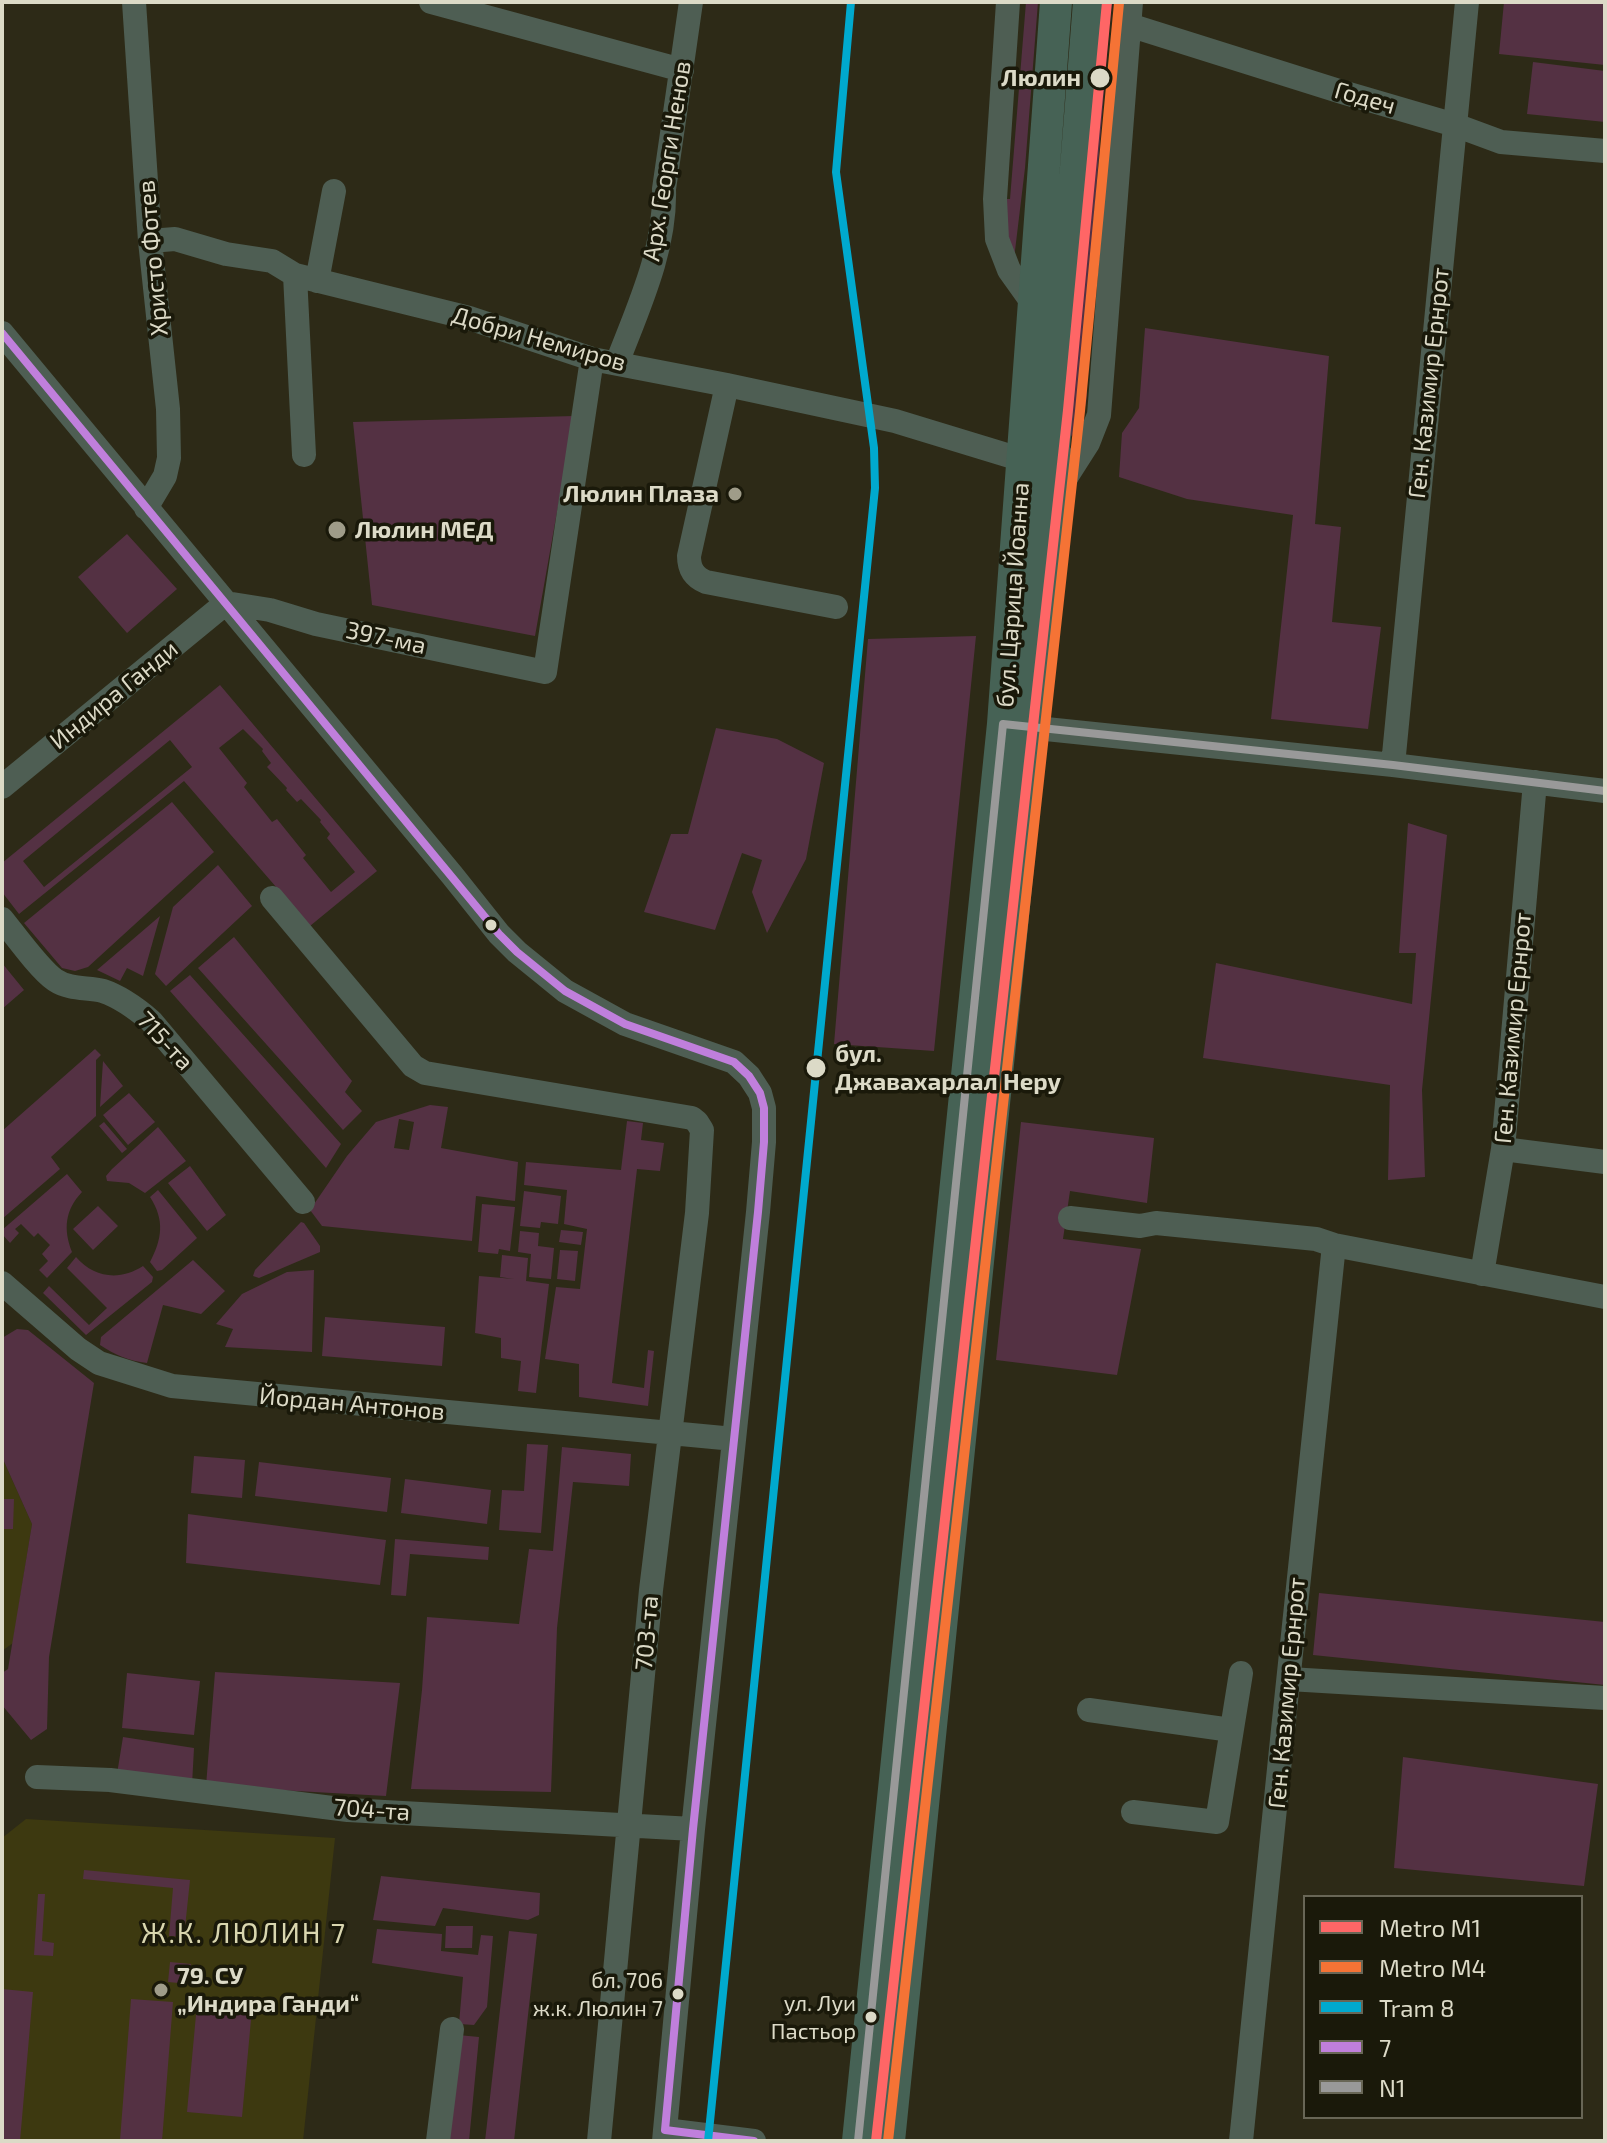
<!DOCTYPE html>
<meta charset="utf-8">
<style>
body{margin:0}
#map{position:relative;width:1607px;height:2143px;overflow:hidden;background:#2d2a17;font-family:"Exo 2",sans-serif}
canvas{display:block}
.frame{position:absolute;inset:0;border:4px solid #dcdac7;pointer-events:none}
.legend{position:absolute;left:1303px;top:1895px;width:280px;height:224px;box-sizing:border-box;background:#1a190a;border:2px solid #686656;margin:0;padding:10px 14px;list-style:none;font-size:24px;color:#dcdac7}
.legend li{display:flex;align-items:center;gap:16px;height:40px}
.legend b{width:40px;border:2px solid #686656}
</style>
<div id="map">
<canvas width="1607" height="2143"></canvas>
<div class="frame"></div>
<ul class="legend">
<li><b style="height:10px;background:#f66"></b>Metro M1</li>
<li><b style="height:10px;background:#f57335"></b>Metro M4</li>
<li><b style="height:10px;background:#00a9ce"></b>Tram 8</li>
<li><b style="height:10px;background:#c07fdc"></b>7</li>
<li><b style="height:10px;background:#999"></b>N1</li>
</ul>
</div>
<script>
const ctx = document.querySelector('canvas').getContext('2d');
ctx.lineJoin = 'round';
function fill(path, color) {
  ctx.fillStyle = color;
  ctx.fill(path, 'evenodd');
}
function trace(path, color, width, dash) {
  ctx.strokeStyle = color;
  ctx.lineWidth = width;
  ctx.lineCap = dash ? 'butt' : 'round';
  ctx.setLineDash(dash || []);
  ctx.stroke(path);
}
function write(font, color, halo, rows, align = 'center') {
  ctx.font = font + ' "Exo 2",sans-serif';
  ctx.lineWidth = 7;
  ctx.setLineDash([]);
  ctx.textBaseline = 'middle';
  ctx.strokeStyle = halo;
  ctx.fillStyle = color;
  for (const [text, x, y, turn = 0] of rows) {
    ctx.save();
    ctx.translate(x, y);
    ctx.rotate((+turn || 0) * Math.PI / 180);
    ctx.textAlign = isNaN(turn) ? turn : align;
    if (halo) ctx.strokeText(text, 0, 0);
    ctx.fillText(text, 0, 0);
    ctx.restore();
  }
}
fill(new Path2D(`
 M 2,1457 L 32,1524 L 13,1643 L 2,1651 Z
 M 26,1819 L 335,1838 L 303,2141 L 2,2141 L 2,1838 Z`), '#3d3910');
fill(new Path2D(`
 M 1026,2 L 1038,2 L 1025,168 L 1014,259 L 999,199 L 1010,199 Z
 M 1100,2 L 1111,2 L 1081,383 L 1087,388 C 1088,409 1079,427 1067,442 Z
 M 1504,2 L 1605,2 L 1605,65 L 1499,54 Z
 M 1533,62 L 1605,71 L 1605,122 L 1527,114 Z
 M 1145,328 L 1329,356 L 1315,524 L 1341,527 L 1332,622 L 1381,627 L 1368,729 L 1271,719 L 1293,515 L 1187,499 L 1119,477 L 1122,433 L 1139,408 Z
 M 574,416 L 535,636 L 372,605 L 353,422 Z
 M 127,534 L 177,589 L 127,633 L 78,577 Z
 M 976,636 L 934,1051 L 834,1044 L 868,639 Z
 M 220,685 L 377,871 L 310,926 L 184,781 L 19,914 L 2,892 L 2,863 ZM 243,729 L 263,749 L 262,751 L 271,763 L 267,767 L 287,788 L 286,790 L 297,802 L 301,799 L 321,820 L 320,822 L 330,834 L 327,838 L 355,872 L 331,892 L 303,858 L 306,855 L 277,819 L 272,822 L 244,787 L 247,783 L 219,748 ZM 170,740 L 192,767 L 44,887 L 23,861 Z
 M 716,728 L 777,739 L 824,763 L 806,859 L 767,933 L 752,892 L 762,860 L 742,853 L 715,930 L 644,912 L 671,834 L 688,834 Z
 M 172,802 L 214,852 L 88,967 L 75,971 L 62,968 L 24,923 Z
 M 1408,823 L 1447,835 L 1422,1090 L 1425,1177 L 1388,1180 L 1390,1085 L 1203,1058 L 1216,963 L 1412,1004 L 1416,953 L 1399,953 Z
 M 218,865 L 252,906 L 166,986 L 155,974 L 173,907 Z
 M 160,916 L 143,976 L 127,968 L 120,981 L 97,970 Z
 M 234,937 L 352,1081 L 345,1092 L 362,1111 L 343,1130 L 198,968 Z
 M 2,963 L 24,990 L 2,1009 Z
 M 190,975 L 341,1144 L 326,1168 L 170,991 Z
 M 95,1049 L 101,1055 L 96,1060 L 96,1116 L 51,1157 L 60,1169 L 2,1219 L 2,1131 Z
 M 103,1061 L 123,1086 L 100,1107 Z
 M 129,1093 L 155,1122 L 128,1145 L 103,1115 Z
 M 430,1105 L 448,1107 L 441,1148 L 518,1162 L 515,1201 L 476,1196 L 472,1241 L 322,1226 L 310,1210 L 347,1156 L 376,1122 ZM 399,1119 L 414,1122 L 409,1150 L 394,1148 Z
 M 627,1121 L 643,1123 L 641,1140 L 664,1143 L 660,1171 L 637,1169 L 612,1383 L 644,1388 L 648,1350 L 654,1351 L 648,1406 L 579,1397 L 579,1364 L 545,1359 L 556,1287 L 580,1289 L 587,1229 L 564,1224 L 567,1190 L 524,1185 L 526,1162 L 621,1170 Z
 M 104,1122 L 127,1149 L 122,1153 L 99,1126 Z
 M 1021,1122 L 1154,1138 L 1147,1203 L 1070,1191 L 1063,1239 L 1141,1249 L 1117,1375 L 996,1360 Z
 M 158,1127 L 186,1161 L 145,1193 L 129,1183 L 107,1181 L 106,1176 L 112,1169 Z
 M 190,1166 L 226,1215 L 207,1231 L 168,1183 Z
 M 67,1174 L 82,1192 C 65,1210 63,1229 72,1252 L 47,1278 L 39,1270 L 48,1261 L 42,1254 L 50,1245 L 38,1233 L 34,1237 L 21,1224 L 15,1229 L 19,1233 L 10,1243 L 2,1234 L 2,1230 Z
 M 158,1190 L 197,1238 L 162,1270 L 157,1271 L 150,1262 C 162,1239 165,1220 150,1197 Z
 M 524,1191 L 561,1196 L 558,1224 L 541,1222 L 540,1228 L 520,1226 Z
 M 482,1204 L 515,1207 L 510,1251 L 499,1249 L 498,1254 L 478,1252 Z
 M 98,1206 L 118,1226 L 93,1250 L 73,1229 Z
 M 301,1222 L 304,1223 L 320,1246 L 320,1252 L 259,1278 L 253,1276 L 255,1270 Z
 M 561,1230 L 583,1232 L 581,1245 L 559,1242 Z
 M 520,1231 L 539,1233 L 538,1246 L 554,1248 L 551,1279 L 529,1277 L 531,1254 L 518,1252 Z
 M 560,1250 L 578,1251 L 575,1281 L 557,1279 Z
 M 502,1255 L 528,1258 L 526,1281 L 549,1284 L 536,1393 L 518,1391 L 521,1361 L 501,1358 L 501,1338 L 475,1333 L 479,1276 L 514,1279 L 500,1277 Z
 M 76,1257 C 94,1278 120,1281 143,1266 L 153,1277 L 152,1282 L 86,1335 L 43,1293 L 49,1286 L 89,1325 L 107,1308 L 67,1268 Z
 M 193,1260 L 225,1291 L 201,1314 L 163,1305 L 147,1363 C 129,1361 115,1355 100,1345 L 101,1337 Z
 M 314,1270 L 312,1352 L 225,1347 L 233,1329 L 216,1324 L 242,1294 L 287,1272 Z
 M 325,1317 L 445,1327 L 442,1366 L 322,1356 Z
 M 17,1329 L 28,1330 L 94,1383 L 49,1657 L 47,1729 L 31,1740 L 2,1705 L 2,1673 L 8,1669 L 32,1524 L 2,1457 L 2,1338 Z
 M 527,1444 L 548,1445 L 541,1533 L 499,1530 L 502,1490 L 524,1491 Z
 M 562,1447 L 631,1454 L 629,1486 L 573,1482 L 557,1628 L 551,1792 L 411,1789 L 422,1690 L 427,1617 L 519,1624 L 529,1549 L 553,1551 Z
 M 194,1456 L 245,1460 L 242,1498 L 191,1493 Z
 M 259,1462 L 391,1478 L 387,1512 L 255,1496 Z
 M 405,1479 L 491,1490 L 487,1524 L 401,1513 Z
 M 2,1499 L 14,1499 L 13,1529 L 2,1529 Z
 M 188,1514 L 386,1540 L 380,1585 L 186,1563 Z
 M 395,1539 L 489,1547 L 488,1560 L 410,1554 L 406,1596 L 391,1595 Z
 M 1319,1593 L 1605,1622 L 1605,1685 L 1313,1655 Z
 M 215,1672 L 400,1683 L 386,1796 L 206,1786 Z
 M 127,1673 L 200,1681 L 194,1735 L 122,1728 Z
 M 123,1737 L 194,1748 L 192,1785 L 117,1774 Z
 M 1403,1757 L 1598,1784 L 1584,1886 L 1394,1868 Z
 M 84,1870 L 190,1880 L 184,1937 L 169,1936 L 173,1888 L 83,1879 Z
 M 381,1876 L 540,1893 L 539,1915 L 528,1920 L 443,1908 L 435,1926 L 373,1920 Z
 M 38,1894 L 45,1894 L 42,1941 L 54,1943 L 53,1956 L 34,1955 Z
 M 446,1926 L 473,1926 L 472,1948 L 445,1948 Z
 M 377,1929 L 442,1934 L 441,1951 L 478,1955 L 481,1935 L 493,1936 L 487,2007 L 474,2025 L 459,2024 L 463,1977 L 372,1963 Z
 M 509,1931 L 537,1934 L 514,2141 L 485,2141 Z
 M 170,1962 L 191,1964 L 189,1984 L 168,1982 Z
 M 2,1989 L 33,1992 L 20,2141 L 2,2141 Z
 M 131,1999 L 173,2002 L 162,2141 L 120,2140 Z
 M 197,2004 L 252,2009 L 242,2117 L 187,2112 Z
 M 458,2035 L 479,2037 L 469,2141 L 447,2141 Z`), '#543143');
trace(new Path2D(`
 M 134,2 L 150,241 L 168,409 L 169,458 L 165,476 L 146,508
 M 431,2 L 682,70
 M 1008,2 L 995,199 L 997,239 L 1009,270 L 1034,305
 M 1129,25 L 1342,92 L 1455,125 L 1501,142 L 1605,151
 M 150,241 L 175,239 L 226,254 L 272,261 L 295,275 L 469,318 L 592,359 L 727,385 L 895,421 L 1023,460
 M 295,275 L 304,455
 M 317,281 L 334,191
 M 2,333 L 452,875 L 499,934 L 517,952 L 565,991 L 625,1024 L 734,1062 L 749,1076 L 760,1093 L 764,1108 L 764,1142 L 758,1212 L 693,1829 L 664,2141
 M 617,363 C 638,308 666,249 664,189 L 691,2
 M 727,385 L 689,556 C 689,569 694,577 706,582 L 836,607
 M 1051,501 L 1088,443 L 1099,415 L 1131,2
 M 226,603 L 270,610 L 316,624 L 545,672 L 592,359
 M 1017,726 L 1393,765 L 1605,791
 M 1393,765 L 1467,2
 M 2,787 L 226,603
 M 272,898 L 413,1066 L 425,1073 L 692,1118 L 697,1122 L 702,1130 L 697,1213 L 651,1590 L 599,2141
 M 2,919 C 15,935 40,970 55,980 C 70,990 87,987 103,991 C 121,997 137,1009 151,1021 L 303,1202
 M 1503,1149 L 1605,1162
 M 1070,1218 L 1140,1226 L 1156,1223 L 1316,1239 L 1334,1245 L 1605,1297
 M 1482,1274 L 1503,1149 L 1535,782
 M 2,1283 L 78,1349 L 99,1363 L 172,1386 L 734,1439
 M 1289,1679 L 1605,1698
 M 1089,1710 L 1231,1730
 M 37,1777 L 110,1780 L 348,1810 L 693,1829
 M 1133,1812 L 1217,1822 L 1241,1673
 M 665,2130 L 754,2141
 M 438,2141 L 452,2029
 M 1241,2141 C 1272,1842 1301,1544 1334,1245`), '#4e5e53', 24);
trace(new Path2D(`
 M 858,2141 L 1003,724 L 1056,2
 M 889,2141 L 1032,728 L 1089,2`), '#466255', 32);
trace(new Path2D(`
 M 2,333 L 499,934 L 517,952 L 565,991 L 625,1024 L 734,1062 L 749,1076 L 760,1093 L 764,1108 L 764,1142 L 758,1212 L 693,1829 L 665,2130
 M 665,2130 L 754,2141`), '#c07fdc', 8);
trace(new Path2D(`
 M 858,2141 L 1003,724 L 1393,765 L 1605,791`), '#999', 8);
trace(new Path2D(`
 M 708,2141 L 875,488 L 874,448 L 836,172 L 851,2`), '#00a9ce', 8);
trace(new Path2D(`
 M 876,2141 L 1068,410 L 1107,2`), '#f66', 10);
trace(new Path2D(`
 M 888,2141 L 1080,411 L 1119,3`), '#f57335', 10);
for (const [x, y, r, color] of [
 [1100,78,11,"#dcdac7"],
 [735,494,8,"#9f9c89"],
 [337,530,10,"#9f9c89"],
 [491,925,7,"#dcdac7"],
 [816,1068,11,"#dcdac7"],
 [161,1990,8,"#9f9c89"],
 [678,1994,7,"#dcdac7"],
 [871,2017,7,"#dcdac7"]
]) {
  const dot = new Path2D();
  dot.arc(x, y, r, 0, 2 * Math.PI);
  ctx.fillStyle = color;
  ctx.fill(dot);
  trace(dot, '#1a190a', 3);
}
write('22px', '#dcdac7', '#1a190a', [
 ["бл. 706",663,1981],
 ["ж.к. Люлин 7",663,2009],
 ["ул. Луи",856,2004],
 ["Пастьор",856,2032]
], 'right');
write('bold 24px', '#dcdac7', '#1a190a', [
 ["Люлин",1081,78],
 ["бул.",835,1054,"left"],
 ["Джавахарлал Неру",835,1082,"left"]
], 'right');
write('24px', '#dcdac7', '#1a190a', [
 ["Годеч",1365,98,16],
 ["Арх. Георги Ненов",667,161,-81],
 ["Христо Фотев",153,258,-95],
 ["Добри Немиров",539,339,16],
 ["Ген. Казимир Ернрот",1429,383,-84],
 ["бул. Царица Йоанна",1013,595,-86],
 ["397-ма",386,638,12],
 ["Индира Ганди",114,695,-39],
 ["Ген. Казимир Ернрот",1513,1028,-85],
 ["715-та",165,1041,47],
 ["Йордан Антонов",352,1404,5],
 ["703-та",647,1633,-85],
 ["Ген. Казимир Ернрот",1287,1693,-85],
 ["704-та",372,1810,4]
]);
write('bold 24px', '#dcdac7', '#1a190a', [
 ["Люлин Плаза",719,494,"right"],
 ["Люлин МЕД",355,530],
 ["79. СУ",177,1976],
 ["„Индира Ганди“",177,2004]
], 'left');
ctx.letterSpacing = '2px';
write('28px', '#d9d6af', '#1a190a', [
 ["Ж.К. ЛЮЛИН 7",244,1934]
]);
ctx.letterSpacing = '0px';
</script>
